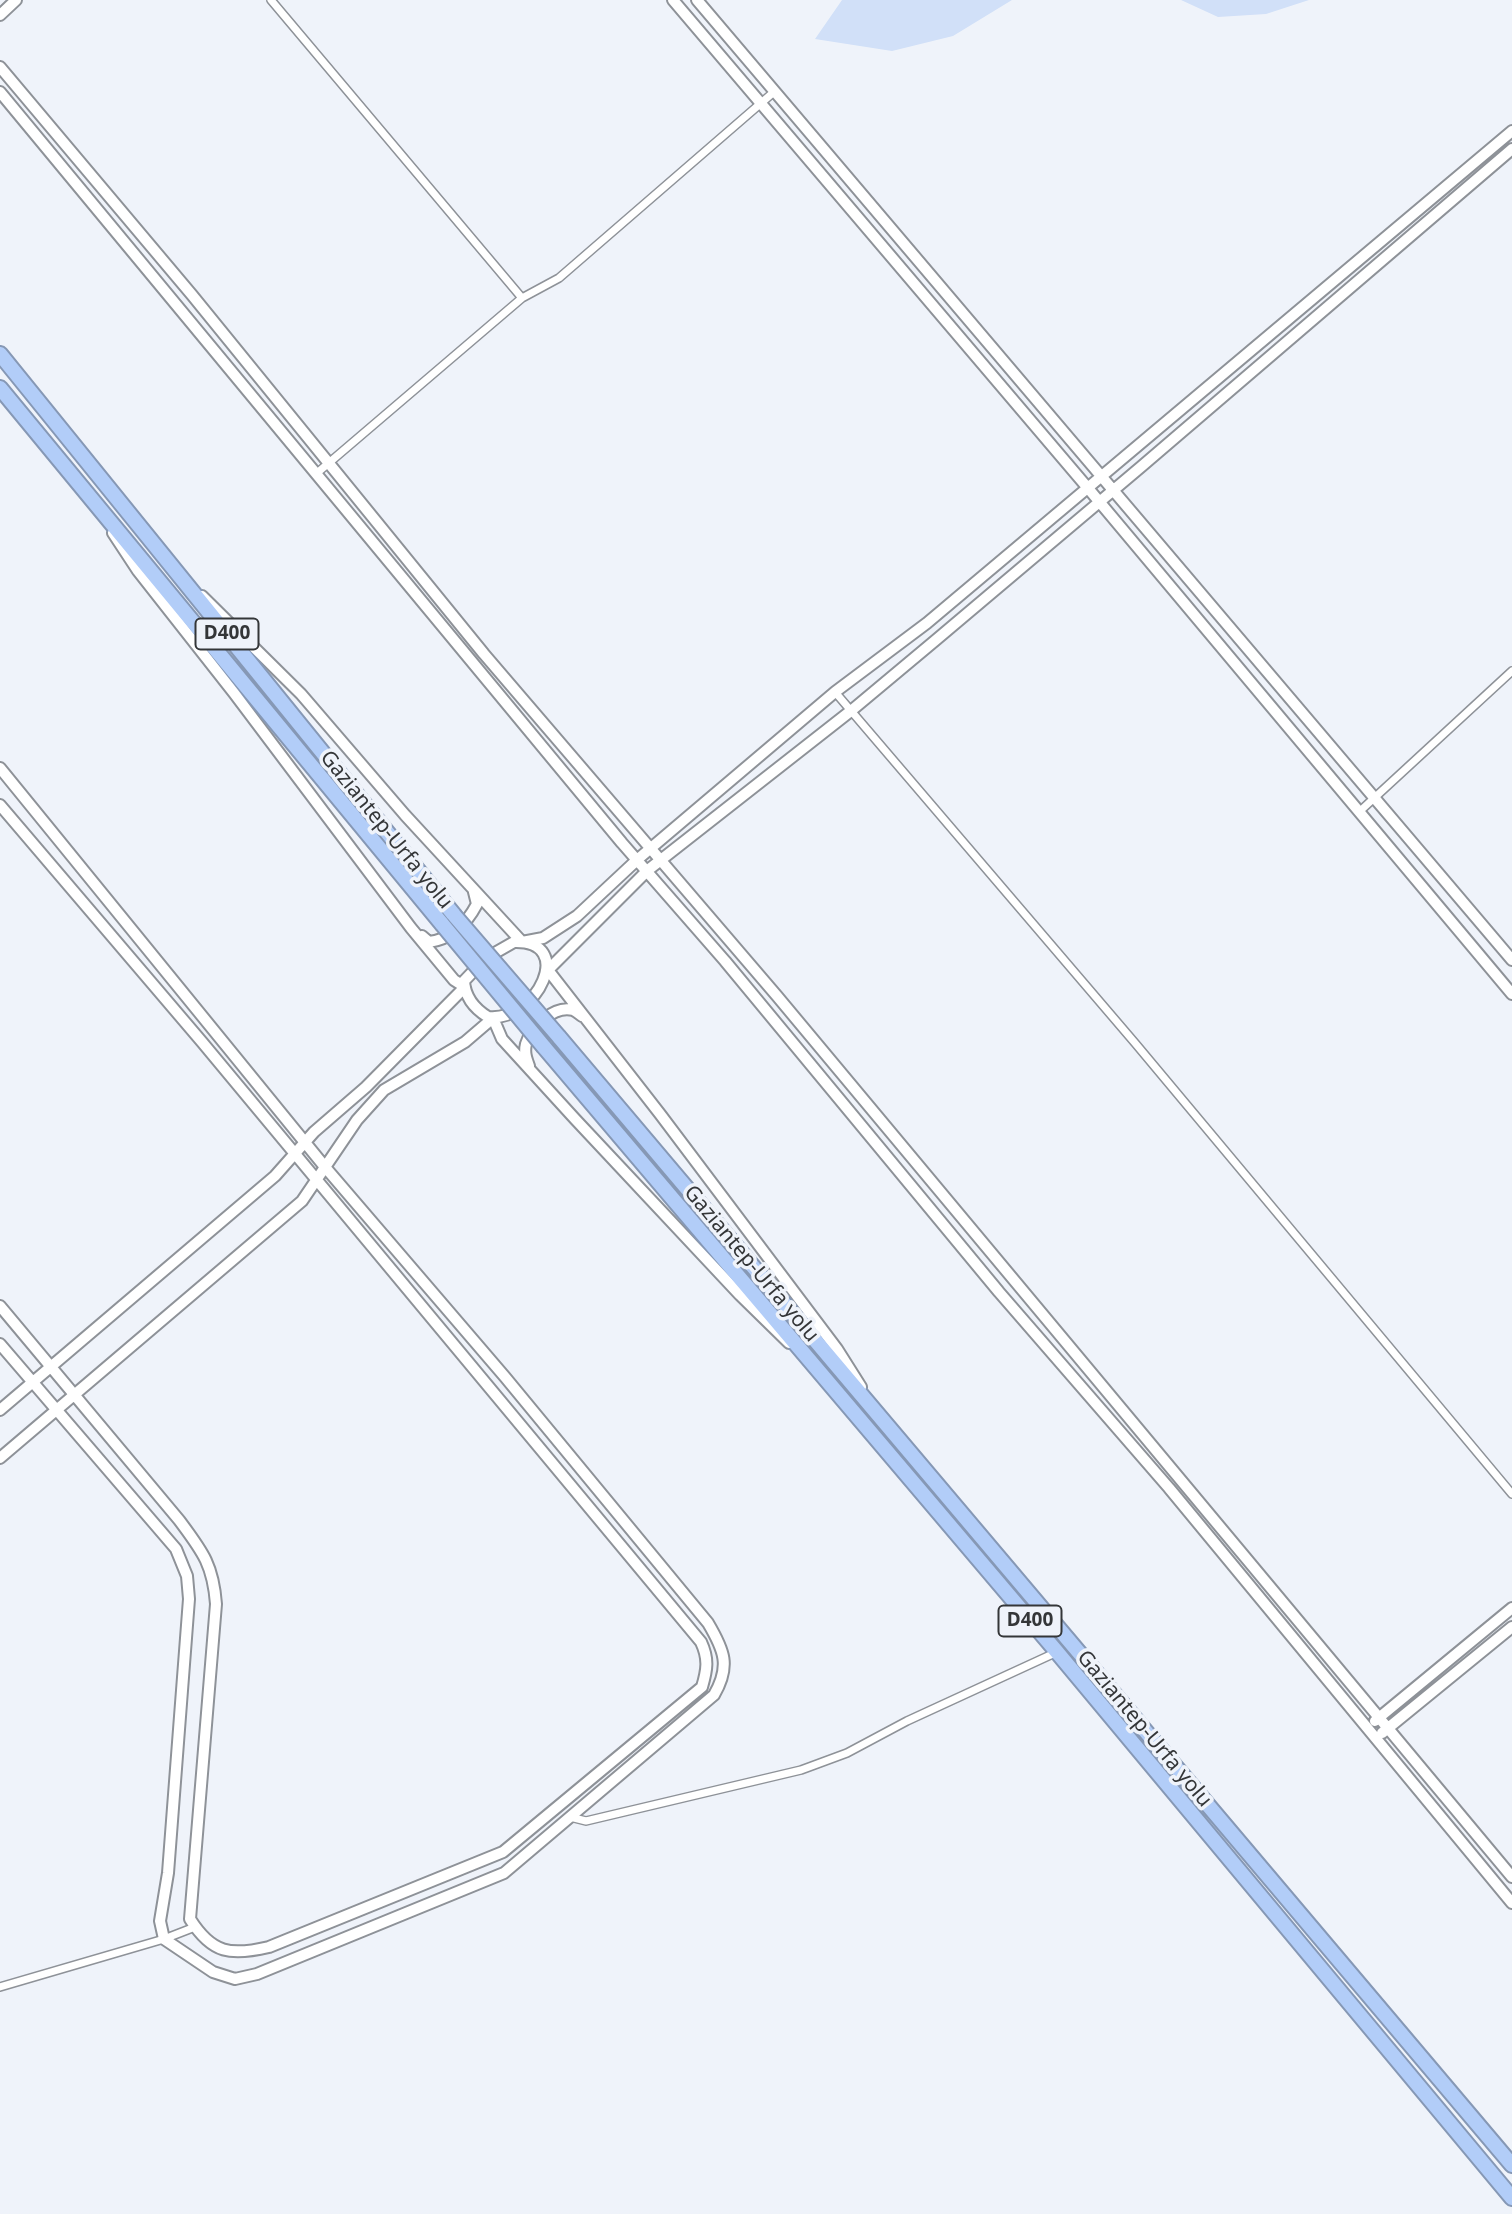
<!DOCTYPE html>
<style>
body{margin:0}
canvas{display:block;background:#eff3fa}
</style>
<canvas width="1512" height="2214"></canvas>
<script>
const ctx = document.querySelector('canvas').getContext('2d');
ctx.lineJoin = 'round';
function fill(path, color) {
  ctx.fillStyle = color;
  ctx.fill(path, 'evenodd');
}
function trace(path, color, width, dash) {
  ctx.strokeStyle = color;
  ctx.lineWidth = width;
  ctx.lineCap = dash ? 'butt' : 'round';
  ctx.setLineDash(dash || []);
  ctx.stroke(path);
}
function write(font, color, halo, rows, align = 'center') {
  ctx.font = font + ' "Noto Sans",sans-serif';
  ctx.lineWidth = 7;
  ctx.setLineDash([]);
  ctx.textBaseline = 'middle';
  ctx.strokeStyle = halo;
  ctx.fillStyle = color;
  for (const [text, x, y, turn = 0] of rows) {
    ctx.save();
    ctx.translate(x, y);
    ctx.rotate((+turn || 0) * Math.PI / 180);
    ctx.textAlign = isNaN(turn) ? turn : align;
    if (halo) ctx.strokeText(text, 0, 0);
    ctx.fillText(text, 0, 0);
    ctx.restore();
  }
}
fill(new Path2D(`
 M 842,0 L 1012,0 L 953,36 L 892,51 L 815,39 Z
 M 1181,0 L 1309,0 L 1266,14 L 1218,17 Z`), '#d1e0f8');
const street = new Path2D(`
 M 271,0 L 522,298
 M 317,473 L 522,298 L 559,278 L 775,91
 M 835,692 L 1135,1043 L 1512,1494
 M 1359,812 L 1512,671
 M 570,1817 L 586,1821 L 801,1770 L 847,1753 L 907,1721 L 1057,1652
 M 0,1987 L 164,1939 L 195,1927`);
const secondary = new Path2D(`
 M 673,0 L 1087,487 L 1512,994
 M 697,0 L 1512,960
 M 0,15 L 16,0
 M 0,67 L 192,295 L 484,654 L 777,996 L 1512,1877
 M 0,92 L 622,843 L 725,961 L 999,1292 L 1169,1488 L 1512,1903
 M 202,596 L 301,694 L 405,815 L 522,942 L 543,938 L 577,916 L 638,859 L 835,692 L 927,623 L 1512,131
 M 0,768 L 325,1167 L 505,1377 L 708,1623 C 724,1650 731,1666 714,1695 L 504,1873 L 257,1974 L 235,1979 L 213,1972 L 164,1939 L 160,1921 L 168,1873 L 189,1599 L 187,1576 L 176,1549 L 0,1344
 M 0,805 L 202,1042 L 701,1642 C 709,1659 707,1670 702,1687 L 503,1852 L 269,1947 C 231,1956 212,1954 190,1919 L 216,1604 C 213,1564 202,1551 179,1520 L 0,1306
 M 422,936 L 429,942 C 452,939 467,923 477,904 L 474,892
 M 514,942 C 577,940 537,1022 488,1017 C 475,1009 465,997 464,981 L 486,958 Z
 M 529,1066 C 526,1058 524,1052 526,1044 C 531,1027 554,1005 573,1010 C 576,1011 579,1014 582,1016
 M 861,1387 L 837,1349 L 660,1114 L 548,970 L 648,870 L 852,710 L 937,639 L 1142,466 L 1512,149
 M 0,1410 L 275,1176 L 314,1132 L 366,1087 L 465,987 L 454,980 L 411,928 L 234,693 L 138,571 L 113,533
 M 0,1458 L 302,1201 L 357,1120 L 384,1090 L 465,1042 L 493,1018 L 502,1039 L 575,1119 L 740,1295 L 789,1343
 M 1375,1721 L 1512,1608
 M 1382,1733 L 1512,1627`);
const highway = new Path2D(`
 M 0,354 L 454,915
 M 0,388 L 442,924
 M 559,1037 L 1512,2165
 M 544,1047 L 1057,1652 L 1512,2198`);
trace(street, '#8e9298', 10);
trace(secondary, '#8e9298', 14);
trace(highway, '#8698b5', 18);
trace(street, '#fff', 7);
trace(secondary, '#fff', 10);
trace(highway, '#b2cdf8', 14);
const highwayBridge = new Path2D(`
 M 454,915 L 559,1037
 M 442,924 L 544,1047`);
trace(highwayBridge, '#8698b5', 18, []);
trace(highwayBridge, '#b2cdf8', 14);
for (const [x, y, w] of [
 [227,634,63],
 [1030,1621,63]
]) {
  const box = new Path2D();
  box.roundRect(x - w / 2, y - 15.5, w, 31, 5);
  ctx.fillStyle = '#eff3fa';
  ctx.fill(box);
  trace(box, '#343638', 2);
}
write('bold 19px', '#343638', null, [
 ["D400",227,634],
 ["D400",1030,1621]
]);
write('21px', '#343638', '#eff3fa', [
 ["Gaziantep-Urfa yolu",386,830,51],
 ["Gaziantep-Urfa yolu",751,1264,50],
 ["Gaziantep-Urfa yolu",1144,1729,50]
]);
</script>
